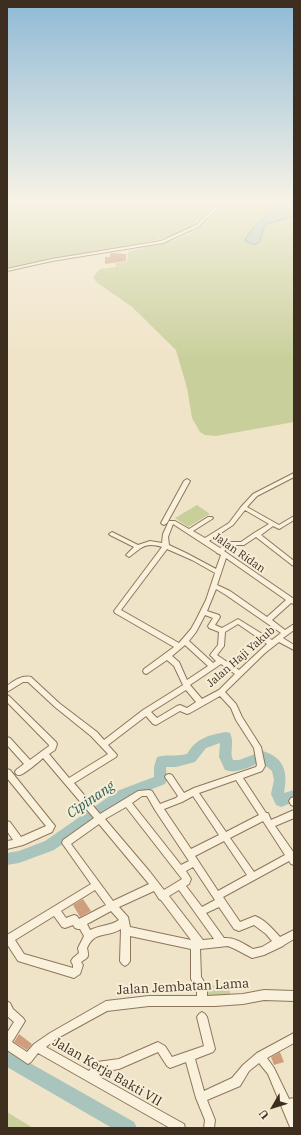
<!DOCTYPE html>
<style>
body{margin:0}
#map{position:relative;width:301px;height:1135px;overflow:hidden;background:#f0e4c8;font-family:"IBM Plex Serif",serif}
canvas{display:block}
.frame{position:absolute;inset:0;border:8px solid #3d2e20;pointer-events:none}
.north{position:absolute;left:253px;top:1087px;width:40px;height:40px;-webkit-text-stroke:3px #f7eed8;paint-order:stroke;rotate:231deg;font-size:11px;font-weight:700;line-height:16px;text-align:center;color:#3d2e20}
.north::after{content:'';display:block;margin:auto;width:14px;height:18px;background:#3d2e20;clip-path:polygon(50% 0,100% 100%,50% 72%,0 100%)}
</style>
<div id="map">
<canvas width="301" height="1135"></canvas>
<div class="frame"></div>
<div class="north">U</div>
</div>
<script>
const ctx = document.querySelector('canvas').getContext('2d');
ctx.lineJoin = 'round';
function fill(path, color) {
  ctx.fillStyle = color;
  ctx.fill(path, 'evenodd');
}
function trace(path, color, width, dash) {
  ctx.strokeStyle = color;
  ctx.lineWidth = width;
  ctx.lineCap = dash ? 'butt' : 'round';
  ctx.setLineDash(dash || []);
  ctx.stroke(path);
}
function write(font, color, halo, rows, align = 'center') {
  ctx.font = font + ' "IBM Plex Serif",serif';
  ctx.lineWidth = 4;
  ctx.setLineDash([]);
  ctx.textBaseline = 'middle';
  ctx.strokeStyle = halo;
  ctx.fillStyle = color;
  for (const [text, x, y, turn = 0] of rows) {
    ctx.save();
    ctx.translate(x, y);
    ctx.rotate((+turn || 0) * Math.PI / 180);
    ctx.textAlign = isNaN(turn) ? turn : align;
    if (halo) ctx.strokeText(text, 0, 0);
    ctx.fillText(text, 0, 0);
    ctx.restore();
  }
}
fill(new Path2D(`
 M 7,201 L 218,201 L 193,225 L 176,234 L 156,240 L 7,268 Z
 M 228,201 L 294,201 L 294,422 L 216,436 L 205,435 L 200,432 L 192,418 L 187,388 L 176,350 L 131,306 L 96,282 L 93,277 L 100,269 L 116,267 L 115,263 L 127,262 L 128,252 L 131,251 C 149,246 170,243 187,235 C 203,227 215,213 228,201 Z
 M 197,505 L 210,514 L 188,527 L 175,518 Z
 M 205,985 L 230,986 L 230,998 L 205,997 Z
 M 7,1112 L 33,1128 L 7,1128 Z`), '#c9cf9b');
const water = new Path2D(`
 M 288,202 L 294,203 L 294,216 L 267,224 C 258,231 266,252 245,241 C 248,230 270,212 279,204 Z`);
fill(water, '#a9c4bc');
trace(water, '#6f938a', 1);
fill(new Path2D(`
 M 226,732 L 230,733 C 235,743 229,752 233,760 L 239,760 L 263,751 C 285,758 288,773 284,793 L 294,790 L 294,802 L 281,807 L 276,805 L 271,794 L 274,780 L 272,771 L 261,762 C 250,767 237,774 225,770 L 219,757 L 220,743 L 206,748 L 195,762 L 176,767 L 166,767 L 167,780 L 165,784 L 127,799 L 54,850 L 19,863 L 7,865 L 7,853 L 19,851 L 45,841 L 117,791 L 154,777 L 154,767 L 157,757 C 165,754 176,757 187,754 C 196,738 209,735 226,732 Z
 M 7,1050 L 134,1122 L 137,1128 L 112,1128 L 7,1067 Z`), '#a9c4bc');
fill(new Path2D(`
 M 112,253 L 126,254 L 126,261 L 105,264 L 105,257 L 110,257 L 110,254 Z
 M 83,899 L 91,911 L 80,917 L 73,905 Z
 M 19,1034 L 32,1044 L 27,1050 L 14,1042 Z
 M 280,1052 L 284,1062 L 274,1065 L 271,1057 Z`), '#cf9f7d');
const street = new Path2D(`
 M 221,201 L 225,201 L 198,227 L 163,243 L 52,261 L 7,271 L 7,269 L 52,259 L 161,241 L 196,225 Z
 M 294,473 L 294,477 L 257,496 L 247,507 L 279,525 L 294,516 L 294,520 L 281,528 L 279,529 L 273,526 L 261,535 L 294,561 L 294,566 L 292,565 L 256,537 L 244,545 L 232,545 L 224,551 L 294,599 L 294,604 L 291,603 L 272,620 L 285,630 L 294,624 L 294,630 L 283,638 L 294,645 L 294,650 L 279,642 L 265,653 L 225,692 L 236,704 L 242,717 L 261,747 L 265,766 L 262,771 L 243,778 L 266,813 L 268,813 L 271,820 L 294,810 L 294,818 L 275,826 L 294,853 L 294,865 L 291,864 L 289,861 L 223,897 L 240,922 L 255,916 C 265,920 273,929 280,937 L 294,930 L 294,939 L 284,945 L 283,946 L 264,955 L 252,958 L 235,949 L 228,946 L 200,949 L 201,977 L 207,986 L 207,996 L 243,994 L 264,990 L 294,991 L 294,1001 L 264,1000 L 243,1004 L 215,1006 L 149,1006 L 107,1011 L 56,1039 L 46,1047 L 89,1071 L 94,1064 L 97,1062 L 119,1059 L 158,1042 L 165,1046 L 172,1057 L 204,1046 L 197,1017 L 199,1014 L 202,1012 L 205,1014 L 207,1017 L 215,1049 L 213,1052 L 195,1059 L 204,1091 L 232,1078 L 243,1065 L 257,1053 L 294,1033 L 294,1043 L 267,1058 L 274,1068 L 289,1099 L 294,1098 L 294,1108 L 293,1108 L 294,1111 L 294,1128 L 290,1127 L 268,1074 L 259,1063 L 249,1071 L 240,1086 L 207,1100 L 215,1120 L 214,1128 L 204,1128 L 205,1120 L 196,1098 L 186,1062 L 170,1068 L 167,1066 L 158,1052 L 119,1069 L 100,1072 L 98,1076 L 184,1124 L 185,1128 L 170,1128 L 38,1053 L 31,1062 L 28,1064 L 7,1050 L 7,1033 L 14,1022 L 7,1016 L 7,1001 L 10,1003 L 13,1009 L 23,1018 L 25,1021 L 12,1042 L 27,1052 L 34,1044 L 50,1033 L 106,1001 L 149,996 L 197,996 L 197,988 L 191,979 L 191,949 L 130,936 L 130,961 L 128,964 L 125,966 L 122,964 L 120,961 L 121,929 C 107,938 95,930 87,948 C 89,957 89,957 81,962 L 83,965 L 80,974 L 74,978 L 18,961 L 7,944 L 7,935 L 91,884 L 62,843 L 63,840 L 94,818 L 43,758 C 39,762 24,774 20,775 C 19,775 17,775 16,774 L 15,772 L 16,770 L 24,764 L 7,745 L 7,737 L 10,738 L 30,760 L 49,746 L 49,745 L 7,702 L 7,695 L 9,696 L 56,742 L 57,744 L 55,750 L 49,754 L 69,778 L 108,754 L 91,736 L 55,707 L 28,682 L 23,682 L 7,692 L 7,686 C 15,680 22,675 31,677 L 59,703 L 97,732 L 104,740 L 143,710 L 183,685 L 174,666 L 167,660 L 148,673 L 146,674 L 144,673 L 143,671 L 144,669 L 174,647 L 115,613 L 114,611 L 162,547 C 152,544 145,544 137,551 C 134,553 132,555 129,557 L 126,555 L 134,547 L 110,535 L 109,534 L 112,532 L 138,545 L 150,541 L 162,543 L 163,534 L 169,521 L 175,521 L 189,529 L 208,517 L 212,517 L 213,518 L 212,519 L 193,531 L 205,538 L 229,523 L 241,507 L 253,494 ZM 245,510 L 269,524 L 254,533 L 241,542 L 229,542 L 220,548 L 209,541 L 233,525 ZM 173,524 L 216,552 L 217,553 L 221,555 L 216,569 L 186,553 L 169,545 L 168,537 ZM 167,549 L 192,560 L 215,573 L 206,600 L 196,620 L 191,629 L 179,643 L 121,610 ZM 226,558 L 286,600 L 267,617 L 230,591 L 217,585 ZM 216,589 L 226,595 L 281,633 L 272,640 L 238,619 L 222,628 L 215,625 L 220,617 L 219,615 L 207,611 ZM 205,615 L 213,618 L 208,626 L 209,628 L 219,632 L 218,645 L 210,655 L 216,661 L 213,663 L 189,641 L 196,632 ZM 238,624 L 267,644 L 239,670 L 217,655 L 224,646 L 225,632 ZM 185,645 L 208,666 L 187,680 L 179,662 L 172,656 ZM 221,664 L 235,674 L 219,690 L 202,699 L 190,685 ZM 186,690 L 196,702 L 187,708 L 180,705 L 177,706 L 157,718 L 151,712 ZM 220,696 L 231,708 L 236,720 L 254,748 L 257,765 L 256,767 L 194,788 L 184,793 L 172,775 L 169,774 L 166,775 L 165,777 L 178,796 L 176,798 L 160,804 L 152,791 L 149,790 L 138,791 L 100,814 L 74,783 L 116,757 L 117,755 L 108,745 L 146,716 L 153,724 L 156,725 L 180,711 L 187,714 L 190,713 ZM 236,780 L 259,815 L 226,832 L 199,793 ZM 142,796 L 147,796 L 155,810 L 189,861 L 181,865 L 132,803 ZM 193,796 L 219,835 L 191,849 L 164,809 L 182,802 ZM 126,807 L 182,879 L 164,890 L 150,872 L 105,819 ZM 263,821 L 285,855 L 254,872 L 230,838 ZM 99,824 L 149,884 L 113,901 L 71,844 ZM 224,841 L 247,875 L 218,891 L 195,856 ZM 193,867 L 215,900 L 202,907 L 186,886 L 189,884 L 191,879 L 186,871 ZM 95,890 L 106,905 L 79,919 L 77,916 L 74,915 L 66,918 L 61,911 ZM 179,890 L 214,939 L 203,940 L 169,896 ZM 154,891 L 159,899 L 161,900 L 191,940 L 130,927 L 128,917 L 119,907 ZM 219,907 L 234,929 L 239,931 L 254,925 L 266,934 L 272,941 L 262,947 L 253,949 C 244,944 235,937 224,938 L 206,913 ZM 111,911 L 119,920 C 110,926 100,925 90,930 L 87,924 ZM 54,916 L 62,927 L 65,928 L 73,925 L 75,928 L 78,929 L 80,929 L 84,936 L 78,948 L 79,953 L 73,958 L 71,961 L 73,965 L 73,968 L 24,954 L 15,940 Z
 M 187,479 L 190,481 L 167,523 L 164,525 L 162,524 L 161,523 L 184,481 Z
 M 7,769 L 10,770 L 55,826 L 52,832 L 23,845 L 7,849 L 7,841 L 13,840 L 7,831 L 7,821 L 10,822 L 21,837 L 46,826 L 7,778 Z
 M 294,797 L 294,806 L 291,805 L 289,801 L 291,798 Z`);
trace(street, '#8d765c', 2);
fill(street, '#faf1dc');
const sky = ctx.createLinearGradient(0, 0, 0, 360);
sky.addColorStop(0, '#8fbad6');
sky.addColorStop(0.56, '#f8f3e6');
sky.addColorStop(1, '#f8f3e600');
ctx.fillStyle = sky;
ctx.fillRect(0, 0, 301, 360);
write('11px', '#3d2e20', '#f7eed8', [
 ["Jalan Ridan",239,553,35],
 ["Jalan Haji Yakub",241,657,-41]
]);
write('13px', '#3d2e20', '#f7eed8', [
 ["Jalan Jembatan Lama",183,987,-3],
 ["Jalan Kerja Bakti VII",107,1072,30]
]);
write('italic 14px', '#2f5d5a', '#f7eed8', [
 ["Cipinang",91,800,-34]
]);
</script>
